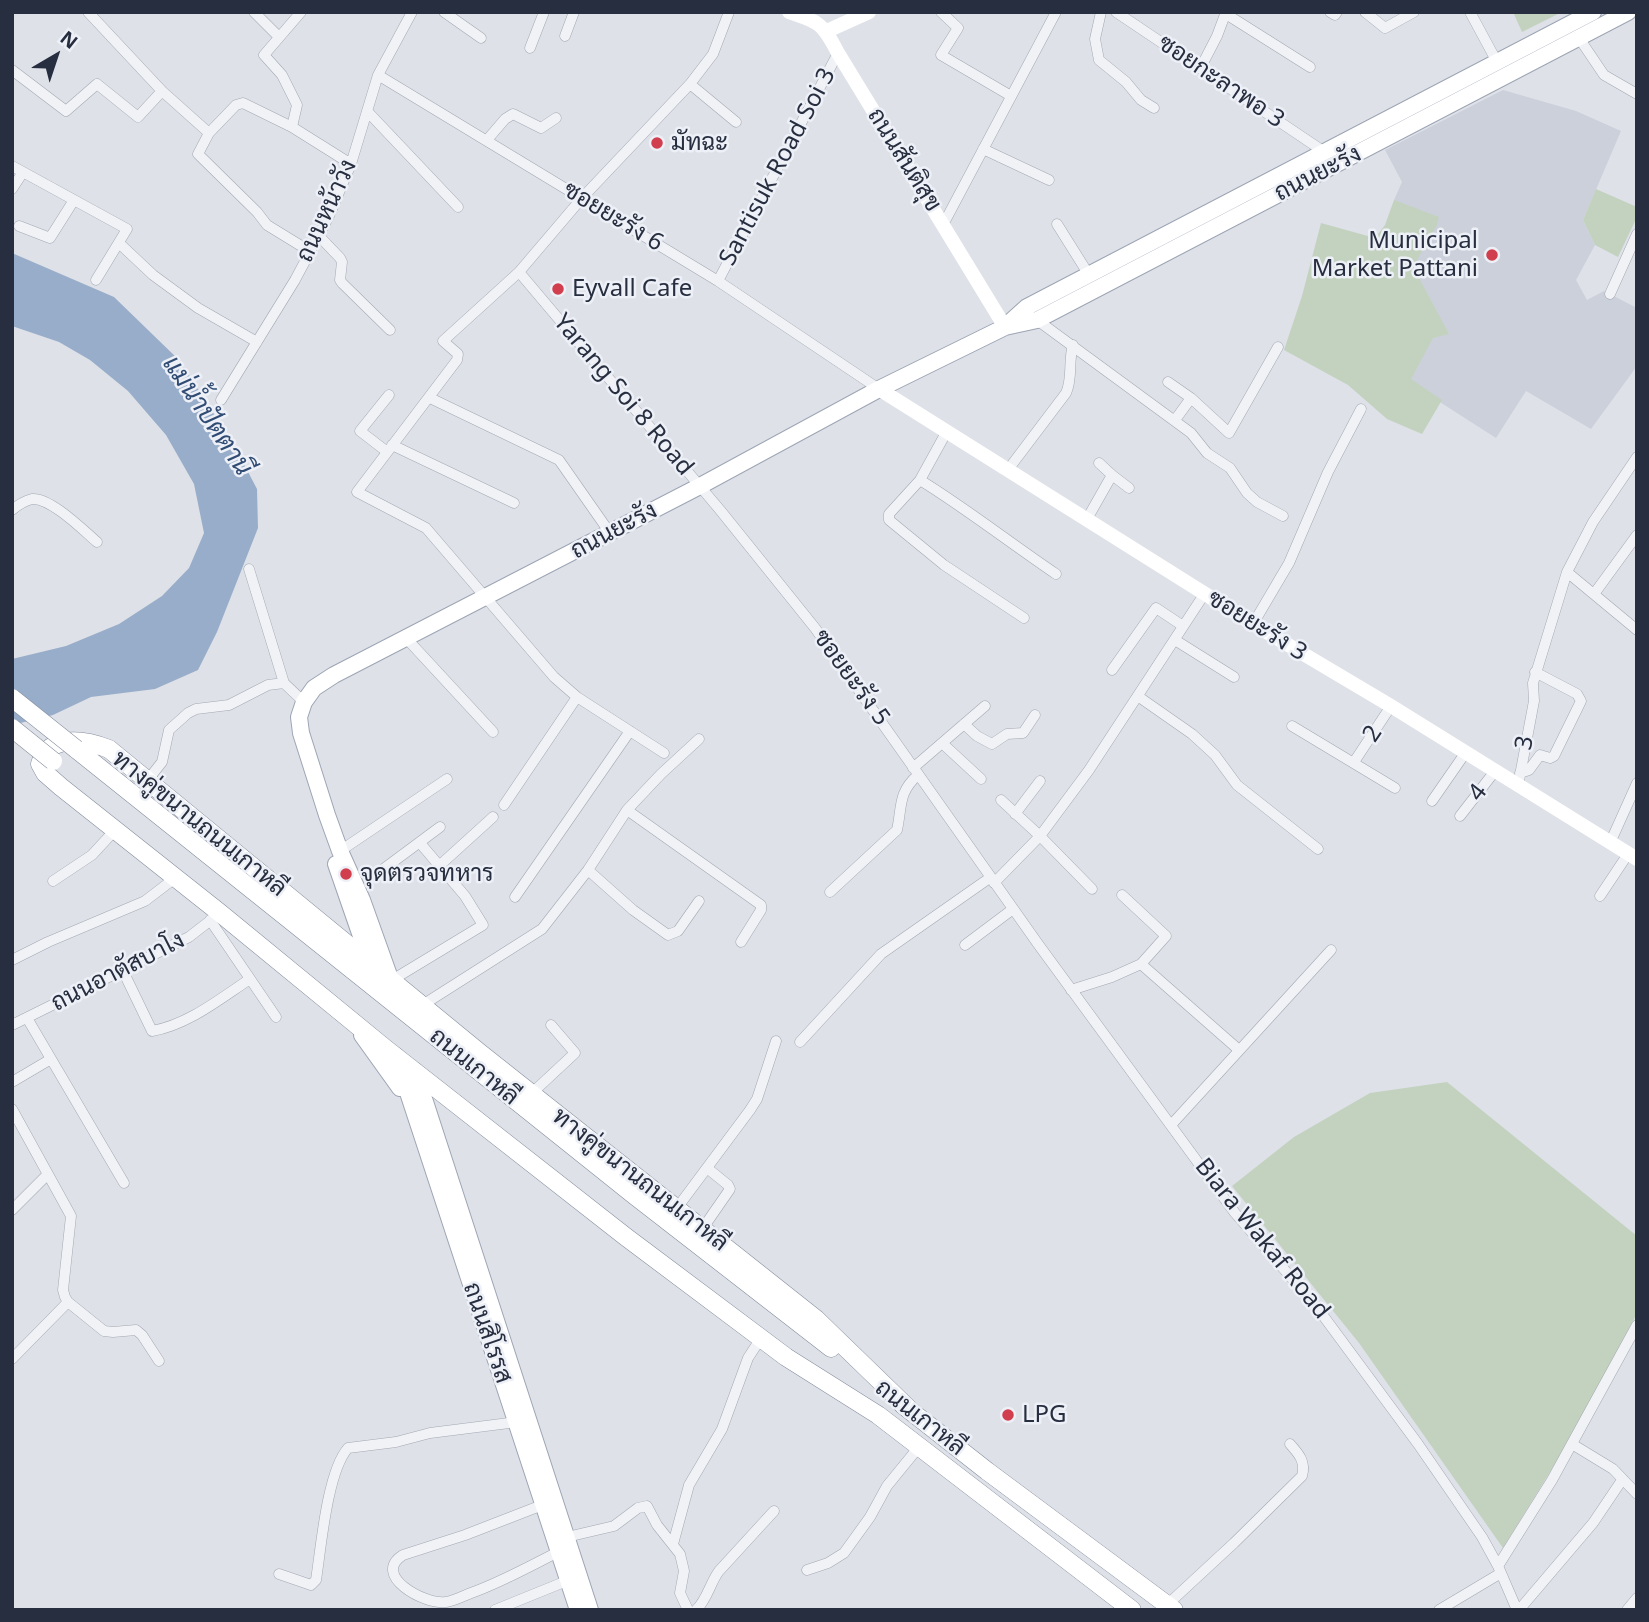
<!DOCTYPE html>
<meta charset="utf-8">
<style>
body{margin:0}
#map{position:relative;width:1649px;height:1622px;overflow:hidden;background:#dee1e8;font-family:"Noto Sans",sans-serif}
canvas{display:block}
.frame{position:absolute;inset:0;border:14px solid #272e3f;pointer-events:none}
.north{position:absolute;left:21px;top:21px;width:70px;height:70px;-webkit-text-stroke:5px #edf0f6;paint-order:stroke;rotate:39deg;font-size:19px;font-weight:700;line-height:28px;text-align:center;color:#272e3f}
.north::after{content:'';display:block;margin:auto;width:24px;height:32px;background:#272e3f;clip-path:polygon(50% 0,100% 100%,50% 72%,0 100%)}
</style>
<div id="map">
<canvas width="1649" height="1622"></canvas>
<div class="frame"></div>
<div class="north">N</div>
</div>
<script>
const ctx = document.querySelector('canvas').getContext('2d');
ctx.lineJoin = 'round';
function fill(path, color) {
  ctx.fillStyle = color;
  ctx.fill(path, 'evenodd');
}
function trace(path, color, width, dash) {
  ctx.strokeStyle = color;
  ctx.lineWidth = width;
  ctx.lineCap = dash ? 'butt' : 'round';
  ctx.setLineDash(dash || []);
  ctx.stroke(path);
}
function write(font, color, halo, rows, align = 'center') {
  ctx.font = font + ' "Noto Sans",Sarabun,sans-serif';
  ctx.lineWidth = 5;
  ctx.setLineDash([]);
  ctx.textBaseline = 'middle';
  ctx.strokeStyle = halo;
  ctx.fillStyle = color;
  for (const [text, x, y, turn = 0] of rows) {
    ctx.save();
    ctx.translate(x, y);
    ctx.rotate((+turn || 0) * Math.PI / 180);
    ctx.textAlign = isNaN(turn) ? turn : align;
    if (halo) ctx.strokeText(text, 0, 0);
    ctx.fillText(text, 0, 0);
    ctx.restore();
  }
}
fill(new Path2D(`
 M 1503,90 L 1576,111 L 1621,131 L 1583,220 L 1595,245 L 1576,280 L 1587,300 L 1604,291 L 1637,308 L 1637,366 L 1591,429 L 1526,391 L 1496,438 L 1407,381 L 1396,290 L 1394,200 L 1402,182 L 1385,150 Z`), '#ccd0da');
fill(new Path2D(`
 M 1513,12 L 1559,12 L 1560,13 L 1522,32 Z
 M 1596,189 L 1637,207 L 1637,217 L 1618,257 L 1595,245 L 1583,220 Z
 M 1394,200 L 1439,217 L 1437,225 L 1413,267 L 1449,334 L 1433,338 L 1411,379 L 1442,400 L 1422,434 L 1387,419 L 1348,385 L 1284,350 L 1302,296 L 1321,223 L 1375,238 L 1385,225 Z
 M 1447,1082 L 1637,1236 L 1637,1313 L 1584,1417 L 1503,1548 L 1359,1343 L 1232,1186 L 1294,1137 L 1370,1093 Z`), '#c3d2bf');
fill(new Path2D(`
 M 12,253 L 114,297 L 180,361 L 235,447 L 257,489 L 258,528 L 217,632 L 198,670 L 155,689 L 91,697 L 53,715 L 12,725 L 12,659 L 66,646 L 119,624 L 162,596 L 189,568 L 204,533 L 194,484 L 166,435 L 128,391 L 90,360 L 59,342 L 12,326 Z`), '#98adc9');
const street = new Path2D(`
 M 88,12 L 162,91 L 209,133 L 236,105 L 243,103 L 292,127 L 351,164
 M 254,12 L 279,37
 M 444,12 L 481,38
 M 941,12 L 958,28 L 941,55 L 1011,96
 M 1101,12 L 1095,39 L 1099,60 L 1126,82 L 1141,100 L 1154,108
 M 1116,12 L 1326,153
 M 1330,12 L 1335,15 L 1337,12
 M 1365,12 L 1385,28 L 1414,12
 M 1470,12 L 1497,62
 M 1226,14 L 1310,67
 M 565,36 L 574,12
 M 1579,38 L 1604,75 L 1637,94
 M 530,48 L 544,12
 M 1201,67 L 1217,36 L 1226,12
 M 12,70 L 66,111 L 97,84 L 138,117 L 162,91
 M 378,75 L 718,281 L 879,389
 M 690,84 L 736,122
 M 367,111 L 458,207
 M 292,127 L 297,105 L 282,75 L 264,55 L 301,12
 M 209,133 L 198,154 L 257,212 L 267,225 L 311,252
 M 487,140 L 505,119 L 513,114 L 541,128 L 556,118
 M 983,149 L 1049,180
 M 12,166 L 127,229 L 96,280
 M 12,189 L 23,172
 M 944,223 L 1056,12
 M 1057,224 L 1089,275
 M 19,226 L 50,238 L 74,200
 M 319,236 L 340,258 L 342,262 L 340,280 L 342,283 L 390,330
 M 120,244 L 153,275 L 198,308 L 257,342
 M 519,272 L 720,510 L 815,628 L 1038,944 L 1235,1213 L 1316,1306 L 1418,1444 L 1482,1537 L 1498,1566 L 1517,1610
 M 718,281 L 838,53
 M 1610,294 L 1637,234
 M 1037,320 L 1191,433 L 1207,453 L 1230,468 L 1247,493 L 1257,502 L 1283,516
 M 1168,382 L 1191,398 L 1229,433 L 1278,347
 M 430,398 L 559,460 L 610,533
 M 221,400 L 295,280 L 328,218 L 351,164 L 378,75 L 412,12
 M 1175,420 L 1191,398
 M 947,431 L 920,480 L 889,514 L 889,520 L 944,565 L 1024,618
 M 392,445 L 514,503
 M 386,451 L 360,431 L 389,395
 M 1099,463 L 1112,475
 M 1007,471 L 1066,393 C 1073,378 1068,361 1073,345
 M 920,480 C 967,509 1010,543 1056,574
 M 12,510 C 18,505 24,501 32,499 C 50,497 83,530 97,542
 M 1087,519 L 1112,475 L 1129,488
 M 249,569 L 284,683 L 304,702
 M 1567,572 L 1637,630
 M 1594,594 L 1637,535
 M 1253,624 L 1289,563 L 1328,472 L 1361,409
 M 407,639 L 493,732
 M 1175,640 L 1234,677
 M 1112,670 L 1156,608 L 1183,626
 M 1139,697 L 1192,734 L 1215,755 L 1237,785 L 1318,849
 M 964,724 L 977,736 L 992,744 L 1007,734 L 1023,733 L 1035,715
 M 1292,726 L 1395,788
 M 942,743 L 981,779
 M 664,753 L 577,697 L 554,677 L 426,528 L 357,492 L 457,360 L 458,354 L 443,341 L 519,272 L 582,198 L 690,84 L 713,54 L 729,12
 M 1354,762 L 1391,706
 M 913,768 L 985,706
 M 1520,773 L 1529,770 L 1540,755 L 1550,758 L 1554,756 L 1581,701 L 1577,694 L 1535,672
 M 147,781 L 162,762 L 169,730 L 188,713 L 196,709 L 229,705 L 268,685 L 284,683
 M 1518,786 L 1534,701 L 1533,683 L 1567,572 L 1593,522 L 1637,457
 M 1001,800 L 1040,836 L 1092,889
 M 1432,801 L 1466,752
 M 504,805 L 577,697
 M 627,810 L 761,905 L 761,910 L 741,942
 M 1015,814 L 1040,781
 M 1460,816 L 1495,771
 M 1610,843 L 1637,783
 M 340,851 L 447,779
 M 439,866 L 493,817
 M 588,870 L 633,910 L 668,935 L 678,931 L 699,901
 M 370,879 L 440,827
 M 53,881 L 92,855 L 115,830
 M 994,883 L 1040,836 L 1089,770 L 1205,593
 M 830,892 L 897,830 C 902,807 898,792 918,775
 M 1600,896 L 1628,854
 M 515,897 L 630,731
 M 210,920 L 276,1017
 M 965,945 L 1013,909
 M 12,960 L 48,942 L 145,901 L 175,878
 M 1141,964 L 1239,1050
 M 123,971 L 152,1031 C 188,1025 221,998 250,979
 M 397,977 L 483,925 L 465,896 L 420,843
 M 1071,990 L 1112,977 L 1141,964 L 1166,936 L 1122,895
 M 421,1006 L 542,929 L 588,870 L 627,810 L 661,774 L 699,739
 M 27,1018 L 124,1183
 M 12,1025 L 189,937 L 220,913
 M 800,1042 L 881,954 L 991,877
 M 12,1082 L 51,1059
 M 531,1094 L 575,1053 L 551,1025
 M 12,1109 L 71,1216 L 63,1290 L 65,1297 L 68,1302 L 104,1331 L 113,1332 L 136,1330 L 142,1335 L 159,1361
 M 1172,1124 L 1331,950
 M 677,1208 L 750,1110 L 757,1099 L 776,1041
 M 12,1210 L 48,1174
 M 703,1228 L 730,1189 L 728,1185 L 707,1168
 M 12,1359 L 68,1302
 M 1572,1444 L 1613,1469 L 1637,1494
 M 545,1504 L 465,1535 L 403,1555 C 371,1575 424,1605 446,1602 C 454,1601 463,1596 471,1593 C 502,1582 530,1566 560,1551
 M 567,1537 L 614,1526 L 638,1508 L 647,1506 L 657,1525 L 680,1554 L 684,1571 L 680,1593 L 688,1610
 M 673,1544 L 689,1485 L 722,1429 L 748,1358 L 761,1338
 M 1498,1566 L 1552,1480 L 1637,1325
 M 807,1570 L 828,1563 L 844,1553 L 870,1517 L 887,1486 L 918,1448
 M 279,1574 L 311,1585 L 316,1580 C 321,1548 327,1472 348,1448 L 396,1442 L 430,1433 L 517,1422
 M 1167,1605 L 1234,1543 L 1302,1476 C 1306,1462 1299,1454 1290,1444
 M 495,1610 L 569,1580
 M 696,1610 C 707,1600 710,1583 719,1571 L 774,1511
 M 1439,1610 L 1501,1573
 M 1519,1610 L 1593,1523 L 1622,1480
 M 1627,1610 L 1637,1598`);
const primary = new Path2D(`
 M 1007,325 L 1027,307 L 1593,12
 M 336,864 L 371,965
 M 391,981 L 362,900 L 340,851 L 327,815 L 301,733 L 299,717 L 304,702 L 314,688 L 334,675 L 700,486 L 879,389 L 1005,327 L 1037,320 L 1628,12
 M 362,1035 L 400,1088
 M 396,1056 L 578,1610
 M 415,1071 L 590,1610`);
const highway = new Path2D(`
 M 76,749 L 634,1195 L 831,1348
 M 903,1405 L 987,1471 L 1174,1610
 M 912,1412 L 816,1319 L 480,1053 L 109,749 C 86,740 48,733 40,764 L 45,773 L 61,787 L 220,913 L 386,1049 L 626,1237 L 786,1357 L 878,1415 L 1132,1610`);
trace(street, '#a3a8b2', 11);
trace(primary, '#9da5b4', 18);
trace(highway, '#858e9f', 19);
trace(street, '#f1f2f6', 10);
trace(new Path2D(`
 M 789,12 C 820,22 823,24 838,53 L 1005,327
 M 827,31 L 869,12
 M 879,389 L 1253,624 L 1391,706 L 1637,859`), '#fff', 14);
trace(primary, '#fff', 16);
trace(highway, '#fff', 18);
const highwayBridge = new Path2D(`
 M 12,698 L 76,749
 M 12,728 L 53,761`);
trace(highwayBridge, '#858e9f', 19, []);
trace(highwayBridge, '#fff', 18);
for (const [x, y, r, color] of [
 [657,143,7,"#d13e4d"],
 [1492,255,7,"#d13e4d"],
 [558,289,7,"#d13e4d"],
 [346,874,7,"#d13e4d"],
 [1008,1415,7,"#d13e4d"]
]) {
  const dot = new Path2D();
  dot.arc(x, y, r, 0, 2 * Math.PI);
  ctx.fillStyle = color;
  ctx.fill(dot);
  trace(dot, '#edf0f6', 2.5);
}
write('24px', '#272e3f', '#edf0f6', [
 ["ซอยกะลาพอ 3",1221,82,34],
 ["ถนนสันติสุข",904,160,58],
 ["Santisuk Road Soi 3",778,167,-62],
 ["ถนนยะรัง",1318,174,-27],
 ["ถนนหน้าวัง",327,211,-65],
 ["ซอยยะรัง 6",613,217,31],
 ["Yarang Soi 8 Road",623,395,50],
 ["ถนนยะรัง",614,531,-28],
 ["ซอยยะรัง 3",1257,626,32],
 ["ซอยยะรัง 5",851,678,54],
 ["2",1373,734,-56],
 ["3",1525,743,-79],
 ["4",1478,793,-52],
 ["ทางคู่ขนานถนนเกาหลี",199,824,39],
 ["ถนนอาตัสบาโง",118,972,-27],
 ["ถนนเกาหลี",474,1067,39],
 ["ทางคู่ขนานถนนเกาหลี",640,1180,38],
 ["Biara Wakaf Road",1262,1239,51],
 ["ถนนสิโรรส",487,1333,71],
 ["ถนนเกาหลี",920,1418,38]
]);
write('24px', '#272e3f', '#edf0f6', [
 ["มัทฉะ",671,143],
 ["Municipal",1478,241,"right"],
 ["Market Pattani",1478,269,"right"],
 ["Eyvall Cafe",572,289],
 ["จุดตรวจทหาร",360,874],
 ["LPG",1022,1415]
], 'left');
write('italic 26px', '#304b74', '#edf0f6', [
 ["แม่น้ำปัตตานี",207,416,56]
]);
</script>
